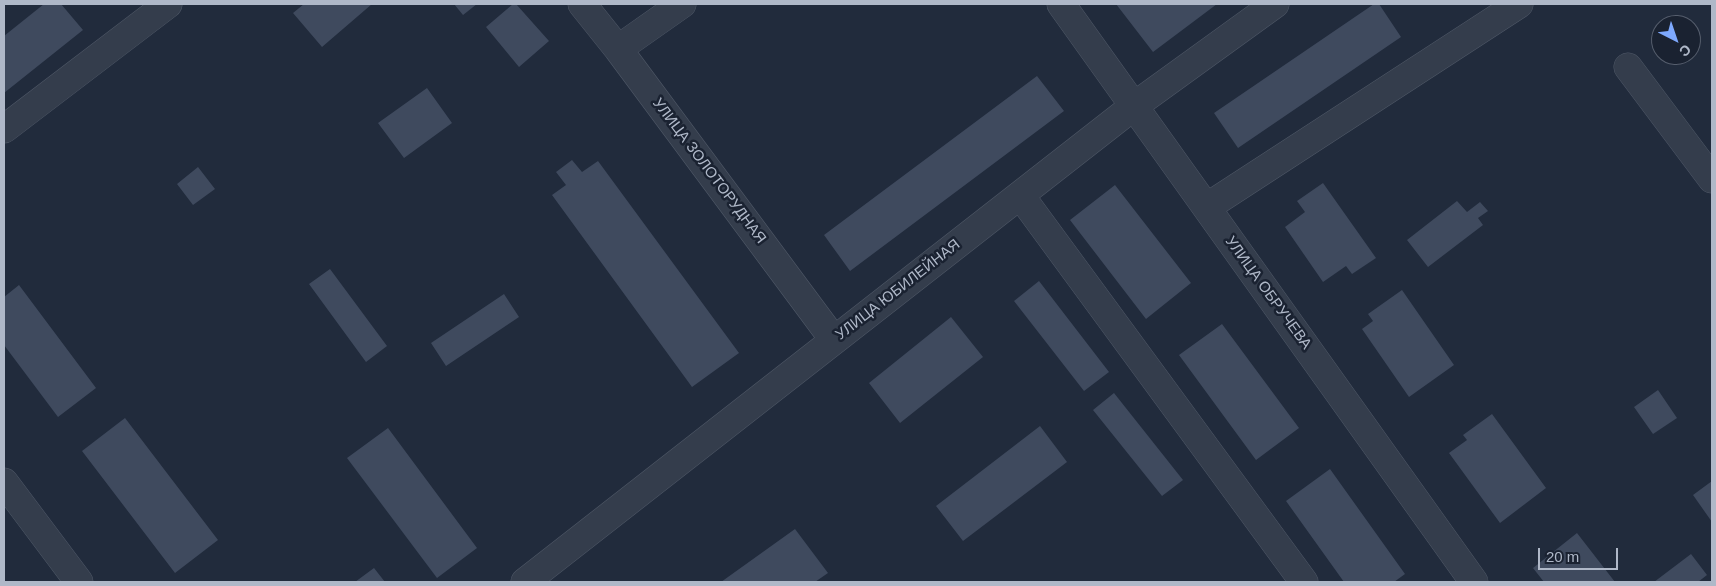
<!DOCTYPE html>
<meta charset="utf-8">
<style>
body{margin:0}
#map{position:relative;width:1716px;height:586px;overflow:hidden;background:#212b3c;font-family:Arial,sans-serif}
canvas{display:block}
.frame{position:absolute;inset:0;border:5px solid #afb8c8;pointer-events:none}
.north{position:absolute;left:1651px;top:15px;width:50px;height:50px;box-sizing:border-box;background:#1a2231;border:1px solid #565e6d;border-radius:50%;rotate:139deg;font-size:14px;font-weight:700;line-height:20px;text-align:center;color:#afb8c8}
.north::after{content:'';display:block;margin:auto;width:18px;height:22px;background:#7ea9fe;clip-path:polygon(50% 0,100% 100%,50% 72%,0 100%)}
.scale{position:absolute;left:1538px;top:548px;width:80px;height:22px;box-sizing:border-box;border:2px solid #afb8c8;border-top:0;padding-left:6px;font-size:15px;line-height:18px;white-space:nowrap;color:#afb8c8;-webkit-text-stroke:4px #1a2231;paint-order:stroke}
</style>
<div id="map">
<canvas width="1716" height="586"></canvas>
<div class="frame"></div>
<div class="north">С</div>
<div class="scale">20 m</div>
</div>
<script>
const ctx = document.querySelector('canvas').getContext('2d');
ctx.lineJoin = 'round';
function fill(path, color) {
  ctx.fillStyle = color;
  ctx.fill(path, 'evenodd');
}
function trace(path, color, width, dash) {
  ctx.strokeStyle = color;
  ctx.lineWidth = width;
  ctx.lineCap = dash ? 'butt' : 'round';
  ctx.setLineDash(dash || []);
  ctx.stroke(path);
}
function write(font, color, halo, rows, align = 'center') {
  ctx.font = font + ' Arial,sans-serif';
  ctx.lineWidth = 5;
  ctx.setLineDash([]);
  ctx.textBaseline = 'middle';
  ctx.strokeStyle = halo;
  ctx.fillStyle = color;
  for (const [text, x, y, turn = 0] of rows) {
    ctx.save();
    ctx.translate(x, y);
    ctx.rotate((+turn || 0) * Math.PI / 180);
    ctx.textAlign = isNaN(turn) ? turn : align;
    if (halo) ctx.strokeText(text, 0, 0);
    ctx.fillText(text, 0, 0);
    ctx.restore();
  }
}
fill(new Path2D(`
 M 44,4 L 61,4 L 83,30 L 4,93 L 4,36 Z
 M 304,4 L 372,4 L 322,47 L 293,13 Z
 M 454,4 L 477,4 L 463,15 Z
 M 513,4 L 516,4 L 549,41 L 519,67 L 486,27 Z
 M 1116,4 L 1217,4 L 1153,52 Z
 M 1374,4 L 1379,4 L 1401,37 L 1238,148 L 1214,113 Z
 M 1037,76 L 1064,111 L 850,271 L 824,235 Z
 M 427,88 L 452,123 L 404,158 L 378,123 Z
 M 572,160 L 582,172 L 598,161 L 739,353 L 692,387 L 552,195 L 566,185 L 556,172 Z
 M 198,167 L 215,189 L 193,205 L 177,184 Z
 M 1323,183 L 1376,258 L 1352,274 L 1346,266 L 1323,282 L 1285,227 L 1305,212 L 1297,201 Z
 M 1115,185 L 1191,283 L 1146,319 L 1070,220 Z
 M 1457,201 L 1467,212 L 1480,202 L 1488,211 L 1478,218 L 1483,225 L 1428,267 L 1407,240 Z
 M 330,269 L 387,346 L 366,362 L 309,284 Z
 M 1039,281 L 1109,372 L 1084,391 L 1014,301 Z
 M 19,285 L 96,388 L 58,417 L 4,345 L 4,297 Z
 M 1402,290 L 1454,365 L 1409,397 L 1362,329 L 1373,321 L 1368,314 Z
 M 504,294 L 519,317 L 446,366 L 431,343 Z
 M 951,317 L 983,357 L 900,423 L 869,383 Z
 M 1222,324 L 1299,428 L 1256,460 L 1179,355 Z
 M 1658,390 L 1677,418 L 1653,434 L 1634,407 Z
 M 1114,393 L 1183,480 L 1162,496 L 1093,410 Z
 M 1492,414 L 1546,488 L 1500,523 L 1449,453 L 1467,440 L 1463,435 Z
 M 125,418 L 218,540 L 175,573 L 82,451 Z
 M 1040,426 L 1067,462 L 963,541 L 936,506 Z
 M 388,428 L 477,548 L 437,578 L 347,458 Z
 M 1330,469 L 1405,574 L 1394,582 L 1344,582 L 1286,501 Z
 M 1712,481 L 1712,522 L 1693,495 Z
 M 795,529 L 828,573 L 815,582 L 721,582 Z
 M 1577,533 L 1615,582 L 1544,582 L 1533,568 Z
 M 1691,554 L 1707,575 L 1698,582 L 1654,582 Z
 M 374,568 L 385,582 L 355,582 Z`), '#3f4a5e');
const minor = new Path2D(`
 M 582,4 L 618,49 L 834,340
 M 1061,4 L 1474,582
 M 618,49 L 682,4
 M 1628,67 L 1712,179
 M 4,129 L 168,4
 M 1020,195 L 1304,582
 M 1207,207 L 1519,4
 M 4,482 L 79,582
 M 525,582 L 1134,106 L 1275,4`);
trace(minor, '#4f5867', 29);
trace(minor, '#343d4c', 28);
write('15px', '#afb8c8', '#1a2231', [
 ["УЛИЦА ЗОЛОТОРУДНАЯ",709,171,53],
 ["УЛИЦА ЮБИЛЕЙНАЯ",898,290,-38],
 ["УЛИЦА ОБРУЧЕВА",1268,293,54]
]);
</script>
